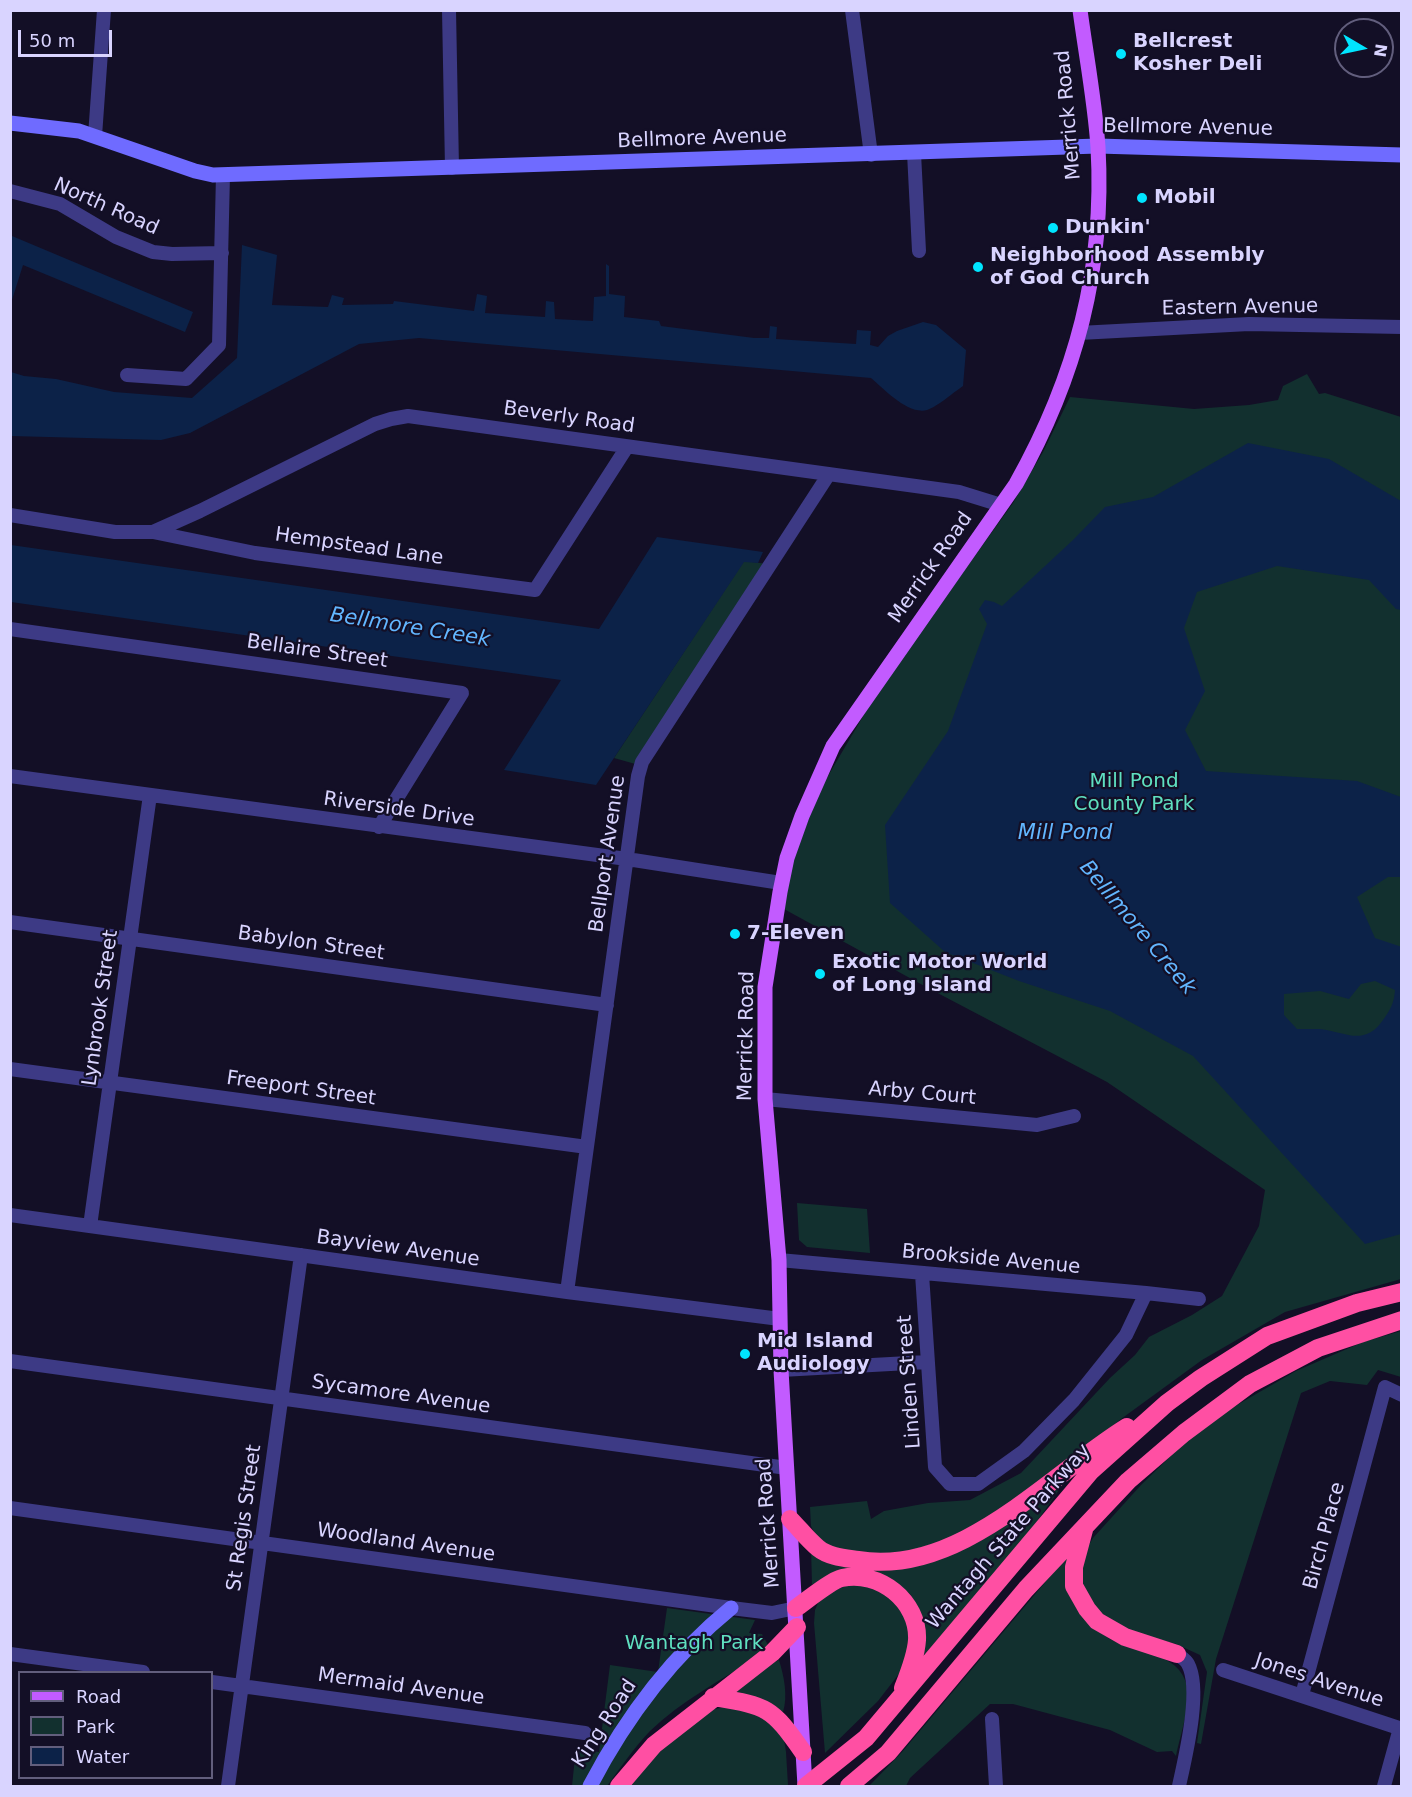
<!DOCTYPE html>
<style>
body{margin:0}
#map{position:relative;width:1412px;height:1797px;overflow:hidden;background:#130f26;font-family:"DejaVu Sans",sans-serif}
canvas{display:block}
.frame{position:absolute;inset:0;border:12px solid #d9d4ff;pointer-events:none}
.legend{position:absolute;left:18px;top:1671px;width:195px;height:108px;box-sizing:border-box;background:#130f26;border:2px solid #625e7d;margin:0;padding:8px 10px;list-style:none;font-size:18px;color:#d9d4ff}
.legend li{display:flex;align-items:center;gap:12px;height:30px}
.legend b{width:30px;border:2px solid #625e7d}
.north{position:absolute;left:1334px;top:18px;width:60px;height:60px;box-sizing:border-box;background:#130f26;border:2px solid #625e7d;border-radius:50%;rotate:99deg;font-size:16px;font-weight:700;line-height:24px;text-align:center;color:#d9d4ff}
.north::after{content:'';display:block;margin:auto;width:21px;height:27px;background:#00e5ff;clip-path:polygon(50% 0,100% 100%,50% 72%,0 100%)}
.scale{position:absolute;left:18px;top:30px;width:94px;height:27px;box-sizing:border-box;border:3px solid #d9d4ff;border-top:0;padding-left:8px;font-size:18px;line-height:21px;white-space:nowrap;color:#d9d4ff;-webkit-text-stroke:4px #130f26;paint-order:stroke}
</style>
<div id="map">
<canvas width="1412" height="1797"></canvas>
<div class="frame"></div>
<ul class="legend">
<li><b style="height:8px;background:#c25bff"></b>Road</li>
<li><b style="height:16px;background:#12302f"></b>Park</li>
<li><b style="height:16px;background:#0c2248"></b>Water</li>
</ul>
<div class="north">N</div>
<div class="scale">50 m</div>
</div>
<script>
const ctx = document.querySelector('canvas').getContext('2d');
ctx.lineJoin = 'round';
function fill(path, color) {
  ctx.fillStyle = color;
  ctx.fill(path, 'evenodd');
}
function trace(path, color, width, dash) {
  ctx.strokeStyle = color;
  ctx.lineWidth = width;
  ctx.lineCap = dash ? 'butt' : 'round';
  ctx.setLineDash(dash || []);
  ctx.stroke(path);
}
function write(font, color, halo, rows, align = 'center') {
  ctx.font = font + ' "DejaVu Sans",sans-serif';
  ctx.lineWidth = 4.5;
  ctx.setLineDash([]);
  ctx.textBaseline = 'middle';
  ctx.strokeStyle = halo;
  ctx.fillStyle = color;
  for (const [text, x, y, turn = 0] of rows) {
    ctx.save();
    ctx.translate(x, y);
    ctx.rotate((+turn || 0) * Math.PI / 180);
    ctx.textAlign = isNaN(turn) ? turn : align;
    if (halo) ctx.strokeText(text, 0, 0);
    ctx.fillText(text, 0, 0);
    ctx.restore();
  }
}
fill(new Path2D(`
 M 1307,374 L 1319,394 L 1325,393 L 1401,417 L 1401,1279 L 1285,1312 L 1202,1360 L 1121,1419 L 1036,1488 L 972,1532 L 890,1557 L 827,1547 L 817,1538 L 811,1526 L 810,1507 L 867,1501 L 871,1519 L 884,1511 L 928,1503 L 970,1500 L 1021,1473 L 1110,1378 L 1135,1355 L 1149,1337 L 1192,1315 L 1222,1296 L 1259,1226 L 1265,1190 L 1107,1082 L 928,988 L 784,909 L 793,859 L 821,788 L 879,689 L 1013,503 L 1043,452 L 1070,397 L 1194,409 L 1249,405 L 1278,400 L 1283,386 Z
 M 744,561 L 768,564 L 639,765 L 614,758 Z
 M 797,1203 L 867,1209 L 870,1253 L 807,1247 L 799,1240 Z
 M 1401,1331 L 1401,1377 L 1378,1370 L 1367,1385 L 1330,1381 L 1301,1393 L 1216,1659 L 1201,1744 L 1197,1743 L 1207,1672 L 1200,1655 L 1176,1644 L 1131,1632 L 1098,1613 L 1081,1586 L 1083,1555 L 1093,1538 L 1141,1485 L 1183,1444 L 1230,1409 L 1296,1371 L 1363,1342 Z
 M 1071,1473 L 1019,1547 L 919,1661 L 920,1615 L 911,1595 L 895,1582 L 812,1584 L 811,1548 L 913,1563 Z
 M 1074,1548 L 1091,1624 C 1097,1629 1103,1635 1110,1639 C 1134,1653 1179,1651 1187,1686 C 1191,1705 1180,1736 1176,1756 L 1172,1751 L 1157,1752 L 1110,1730 L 1013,1704 L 990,1704 L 910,1778 L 906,1786 L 869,1786 L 902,1752 Z
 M 853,1583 L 889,1592 L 912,1622 L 905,1666 L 878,1701 L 825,1753 L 814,1623 L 815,1610 L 821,1596 Z
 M 667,1608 L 755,1620 L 749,1633 L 762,1634 L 769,1647 L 758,1657 C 721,1680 681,1701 650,1731 C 634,1748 621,1767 607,1786 L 572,1786 L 576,1748 L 599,1752 L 610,1665 L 658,1672 Z
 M 779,1660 C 784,1676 788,1696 783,1712 C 768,1700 753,1695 733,1694 L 770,1664 Z
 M 735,1705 L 763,1713 L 783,1733 L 786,1752 L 788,1785 L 785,1786 L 628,1786 L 660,1750 L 710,1710 Z`), '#12302f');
fill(new Path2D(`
 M 12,236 L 193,312 L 185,332 L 23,265 L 11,303 Z
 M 242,245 L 277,255 L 272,305 L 328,307 L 332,295 L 344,298 L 342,305 L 393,304 L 394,301 L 474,311 L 477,294 L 487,296 L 485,313 L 545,317 L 546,301 L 554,302 L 555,319 L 593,321 L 594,297 L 606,296 L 606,264 L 609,266 L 609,294 L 625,296 L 624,317 L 659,321 L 661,326 L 754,338 L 769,338 L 770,326 L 777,327 L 776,339 L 856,344 L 857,330 L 871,331 L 870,345 L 878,347 L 888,336 L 897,331 L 923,322 L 936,325 L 966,350 L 963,386 C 954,392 937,407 927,410 C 908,415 884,389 871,378 L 419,338 L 359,344 L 190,433 L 161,440 L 11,436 L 11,372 L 24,376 L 56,379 L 114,392 L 192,398 L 237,358 Z
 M 1248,443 L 1329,459 L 1401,501 L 1401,610 L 1396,609 L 1369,580 L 1277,566 L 1197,592 L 1184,628 L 1205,691 L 1185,730 L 1206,771 L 1357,781 L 1401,797 L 1401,877 L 1388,877 L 1357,897 L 1375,938 L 1402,947 L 1401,1234 L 1365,1244 L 1193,1056 L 1110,1011 L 1019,981 L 945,952 L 890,903 L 885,825 L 948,731 L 987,624 L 979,609 L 985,600 L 994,602 L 1002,606 L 1073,540 L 1105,507 L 1153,497 ZM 1375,981 L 1395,990 C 1394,1003 1391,1009 1383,1020 C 1364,1047 1346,1032 1320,1029 C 1313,1029 1305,1029 1297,1029 L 1284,1015 L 1284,994 L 1320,991 L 1349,999 L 1361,984 Z
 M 657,537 L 763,552 L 758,563 L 744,562 L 596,785 L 504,770 L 561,680 L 11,602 L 11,545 L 599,629 Z`), '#0c2248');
trace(new Path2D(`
 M 449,10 L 452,168
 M 852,10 L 871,155
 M 95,136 L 104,10
 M 914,153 L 919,251
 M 10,191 L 60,204 L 116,237 L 153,252 L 172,254 L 222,253
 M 1079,333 L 1249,324 L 1402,327
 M 127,375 L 186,379 L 219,345 L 223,175
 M 10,515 L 115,532 L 153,532 L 255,553 L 535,590 L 627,447
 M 153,532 L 200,511 L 375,424 L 391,419 L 408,416 L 959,492 L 1001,505
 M 10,629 L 462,693 L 379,827
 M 10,776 L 627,859 L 781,883
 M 10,922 L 607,1005
 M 10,1069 L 587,1147
 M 765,1099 L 1037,1125 L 1074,1116
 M 10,1215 L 567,1292 L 780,1319
 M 90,1226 L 150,795
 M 779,1260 L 1146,1293 L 1199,1299
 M 922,1274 L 935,1467 L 950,1484 L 978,1484 L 1024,1451 L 1074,1400 L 1126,1335 L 1146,1293
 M 567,1292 L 638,776 L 642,762 L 829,474
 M 10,1361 L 787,1468
 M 781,1370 L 927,1362
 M 10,1508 L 731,1608 L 772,1613 L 796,1608
 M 10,1654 L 143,1672
 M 1177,1654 C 1181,1657 1186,1660 1188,1664 C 1202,1690 1185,1758 1179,1786
 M 1223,1670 L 1402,1729
 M 212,1682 L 585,1733
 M 1302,1695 L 1385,1387 L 1402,1395
 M 992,1719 L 996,1786
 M 228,1786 L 301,1255
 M 1384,1786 L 1400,1728`), '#3d3a85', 14);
trace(new Path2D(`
 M 10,123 L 79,131 L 195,171 L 213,175 L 1098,146 L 1402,155
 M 590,1786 C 625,1719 672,1656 731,1608`), '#6f6bff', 15);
trace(new Path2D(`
 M 805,1786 L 781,1370 L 779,1260 L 765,1099 L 765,987 L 780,892 L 787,858 L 802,816 L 833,746 L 1016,484 C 1076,377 1105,269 1098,147 C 1095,102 1086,55 1080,10`), '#c25bff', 15);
trace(new Path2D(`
 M 790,1519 C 799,1528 808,1540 818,1548 C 829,1557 845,1558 858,1560 C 959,1577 1048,1476 1127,1427
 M 1084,1530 L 1074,1567 L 1074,1586 L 1087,1609 L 1097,1621 L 1125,1637 L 1177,1654
 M 796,1608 C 806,1601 832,1580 842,1578 C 879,1570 919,1601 917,1640 C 916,1656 909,1673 903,1688
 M 713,1697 C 767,1706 771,1706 803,1752
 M 619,1786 L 654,1745 L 772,1653 L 797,1627
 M 806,1786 L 866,1738 L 1091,1471 L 1167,1403 L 1201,1378 L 1267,1336 L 1357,1303 L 1402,1292
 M 849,1786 L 888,1753 L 1026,1589 L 1128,1481 L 1184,1433 L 1250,1384 L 1318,1348 L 1402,1320`), '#ff4fa3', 18);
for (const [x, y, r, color] of [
 [1121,54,6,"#00e5ff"],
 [1142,198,6,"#00e5ff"],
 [1053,228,6,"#00e5ff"],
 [978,267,6,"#00e5ff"],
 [735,934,6,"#00e5ff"],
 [820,974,6,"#00e5ff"],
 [745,1354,6,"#00e5ff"]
]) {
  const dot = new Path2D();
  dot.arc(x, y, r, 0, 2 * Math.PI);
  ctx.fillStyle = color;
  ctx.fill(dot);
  trace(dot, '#130f26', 2);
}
write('bold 20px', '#d9d4ff', '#130f26', [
 ["Bellcrest",1133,42],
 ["Kosher Deli",1133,65],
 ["Mobil",1154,198],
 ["Dunkin'",1065,228],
 ["Neighborhood Assembly",990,256],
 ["of God Church",990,279],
 ["7-Eleven",747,934],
 ["Exotic Motor World",832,963],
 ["of Long Island",832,986],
 ["Mid Island",757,1342],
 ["Audiology",757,1365]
], 'left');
write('20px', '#d9d4ff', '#130f26', [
 ["Merrick Road",1069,115,-95],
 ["Bellmore Avenue",1188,128,1],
 ["Bellmore Avenue",702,139,-2],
 ["North Road",106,207,24],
 ["Eastern Avenue",1240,308,-1],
 ["Beverly Road",569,418,8],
 ["Hempstead Lane",359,547,8],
 ["Merrick Road",931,568,-55],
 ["Bellaire Street",317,652,8],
 ["Riverside Drive",399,810,8],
 ["Bellport Avenue",608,854,-82],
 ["Babylon Street",311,944,8],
 ["Lynbrook Street",101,1008,-82],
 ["Merrick Road",747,1036,-89],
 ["Freeport Street",301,1089,8],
 ["Arby Court",922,1094,5],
 ["Bayview Avenue",398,1249,8],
 ["Brookside Avenue",991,1260,5],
 ["Linden Street",910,1382,-94],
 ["Sycamore Avenue",401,1395,8],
 ["St Regis Street",245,1518,-82],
 ["Merrick Road",769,1523,-94],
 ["Birch Place",1325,1536,-75],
 ["Wantagh State Parkway",1009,1537,-49],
 ["Woodland Avenue",406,1543,8],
 ["Jones Avenue",1319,1681,18],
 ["Mermaid Avenue",401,1687,8],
 ["King Road",605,1724,-57]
]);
write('20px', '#5fe0c0', '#130f26', [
 ["Mill Pond",1134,782],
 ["County Park",1134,805],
 ["Wantagh Park",694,1644]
]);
write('italic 21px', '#62b6ff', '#130f26', [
 ["Bellmore Creek",410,628,9],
 ["Mill Pond",1065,834],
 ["Belllmore Creek",1137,928,50]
]);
</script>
